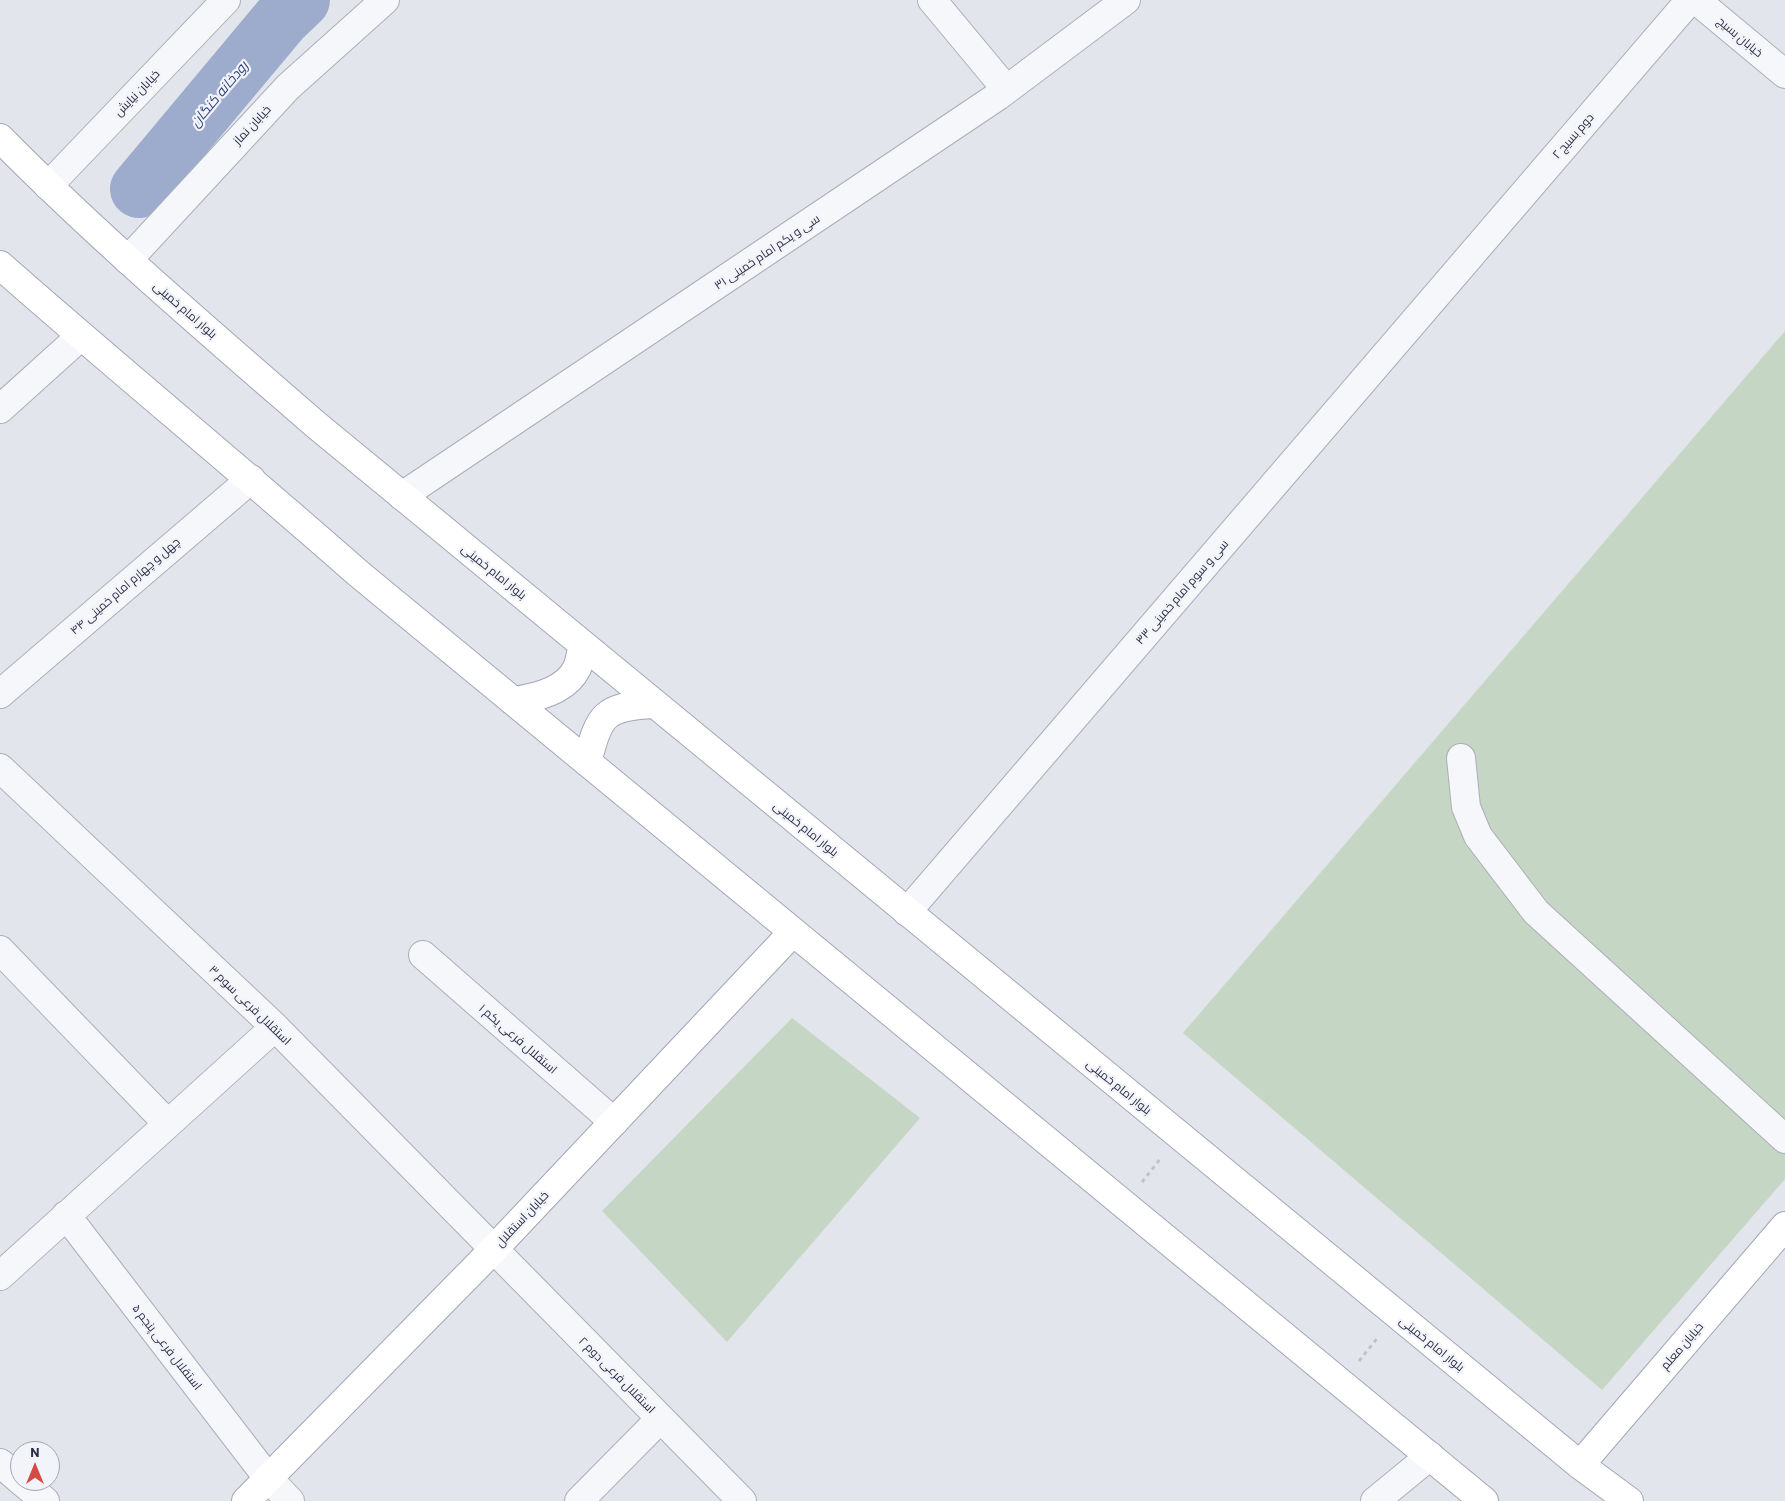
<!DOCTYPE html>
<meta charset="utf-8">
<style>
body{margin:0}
#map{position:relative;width:1785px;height:1501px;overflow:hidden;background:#e3e5ec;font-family:Barlow,sans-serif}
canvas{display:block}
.north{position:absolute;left:10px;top:1441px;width:50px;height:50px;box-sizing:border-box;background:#f3f4f9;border:1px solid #a3a5b1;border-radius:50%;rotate:0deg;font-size:14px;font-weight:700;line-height:20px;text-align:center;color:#2a2f45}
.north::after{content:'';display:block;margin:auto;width:18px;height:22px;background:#d44b45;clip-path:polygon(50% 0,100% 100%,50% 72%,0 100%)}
</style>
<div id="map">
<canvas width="1785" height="1501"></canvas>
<div class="north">N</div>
</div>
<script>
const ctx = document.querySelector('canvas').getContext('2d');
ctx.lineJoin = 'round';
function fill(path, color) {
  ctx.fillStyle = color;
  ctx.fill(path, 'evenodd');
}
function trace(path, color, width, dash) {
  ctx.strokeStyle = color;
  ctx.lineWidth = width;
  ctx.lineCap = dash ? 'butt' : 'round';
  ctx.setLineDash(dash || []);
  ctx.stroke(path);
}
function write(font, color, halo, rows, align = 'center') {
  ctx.font = font + ' Barlow,Cairo,sans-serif';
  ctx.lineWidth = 4.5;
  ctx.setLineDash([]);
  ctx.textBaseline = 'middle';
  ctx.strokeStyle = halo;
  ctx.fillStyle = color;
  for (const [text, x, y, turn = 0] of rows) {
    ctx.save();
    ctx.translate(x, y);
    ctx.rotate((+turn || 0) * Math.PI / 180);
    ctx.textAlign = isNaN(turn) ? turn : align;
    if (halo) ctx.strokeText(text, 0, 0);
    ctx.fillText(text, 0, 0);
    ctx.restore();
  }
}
fill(new Path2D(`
 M 1785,331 L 1785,1179 L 1602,1390 L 1183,1033 Z
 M 792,1018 L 920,1118 L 727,1342 L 602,1211 Z`), '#c5d6c4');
trace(new Path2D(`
 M 139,189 L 282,18 L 301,0`), '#9dabcd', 58);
const minor = new Path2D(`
 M 932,0 L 1006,89
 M 1696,0 L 1785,74
 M 48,186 L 226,0
 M 128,260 L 288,87 L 385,0
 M 0,409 L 81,336
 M 402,496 L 998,96 L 1126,0
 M 0,694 L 251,479
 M 1461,758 L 1466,807 L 1478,836 L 1536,912 L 1785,1139
 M 0,768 L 275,1027 L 742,1501
 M 907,912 L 1690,0
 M 0,950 L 167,1123
 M 423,955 L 614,1122
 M 66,1215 L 268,1478 L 290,1501
 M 0,1276 L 275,1027
 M 0,1463 L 20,1480
 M 21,1481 L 45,1501
 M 579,1501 L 660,1419
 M 1375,1501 L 1430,1456`);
const major = new Path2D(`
 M 0,138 C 100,239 208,331 315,424 L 1580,1465 L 1629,1501
 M 0,265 C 118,369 240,469 359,574 L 1484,1501
 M 513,701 C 536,698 566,691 577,668 C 580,661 581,652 583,645
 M 587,762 C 600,714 603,707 654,704
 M 1580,1465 L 1785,1226
 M 246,1501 L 493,1250 L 793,932`);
trace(minor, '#acaeba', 30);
trace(major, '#a2a6b8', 30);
trace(new Path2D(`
 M 1142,1182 L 1161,1158
 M 1359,1361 L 1379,1336`), '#c1c3cb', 3, [4, 4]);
trace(minor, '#f6f7fa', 28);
trace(major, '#fff', 28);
write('12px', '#2a2f45', '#f3f4f9', [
 ["خیابان بسیج",1740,37,40],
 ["خیابان نیایش",137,93,-46],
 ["خیابان نماز",252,125,-47],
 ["دوم بسیج ۲",1573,136,-49],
 ["سی و یکم امام خمینی ۳۱",767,252,-34],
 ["بلوار امام خمینی",185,310,41],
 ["بلوار امام خمینی",494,572,39],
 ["چهل و چهارم امام خمینی ۴۴",125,586,-41],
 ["سی و سوم امام خمینی ۳۳",1182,592,-49],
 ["بلوار امام خمینی",806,829,39],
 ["استقلال فرعی سوم ۳",250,1005,44],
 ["استقلال فرعی یکم ۱",518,1039,41],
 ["بلوار امام خمینی",1119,1087,39],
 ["خیابان استقلال",522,1219,-47],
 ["بلوار امام خمینی",1432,1344,39],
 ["خیابان معلم",1682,1346,-49],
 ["استقلال فرعی پنجم ۵",167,1347,52],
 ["استقلال فرعی دوم ۲",617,1375,45]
]);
write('italic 14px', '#32457b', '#f3f4f9', [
 ["رودخانه کنگان",219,94,-50]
]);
</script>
